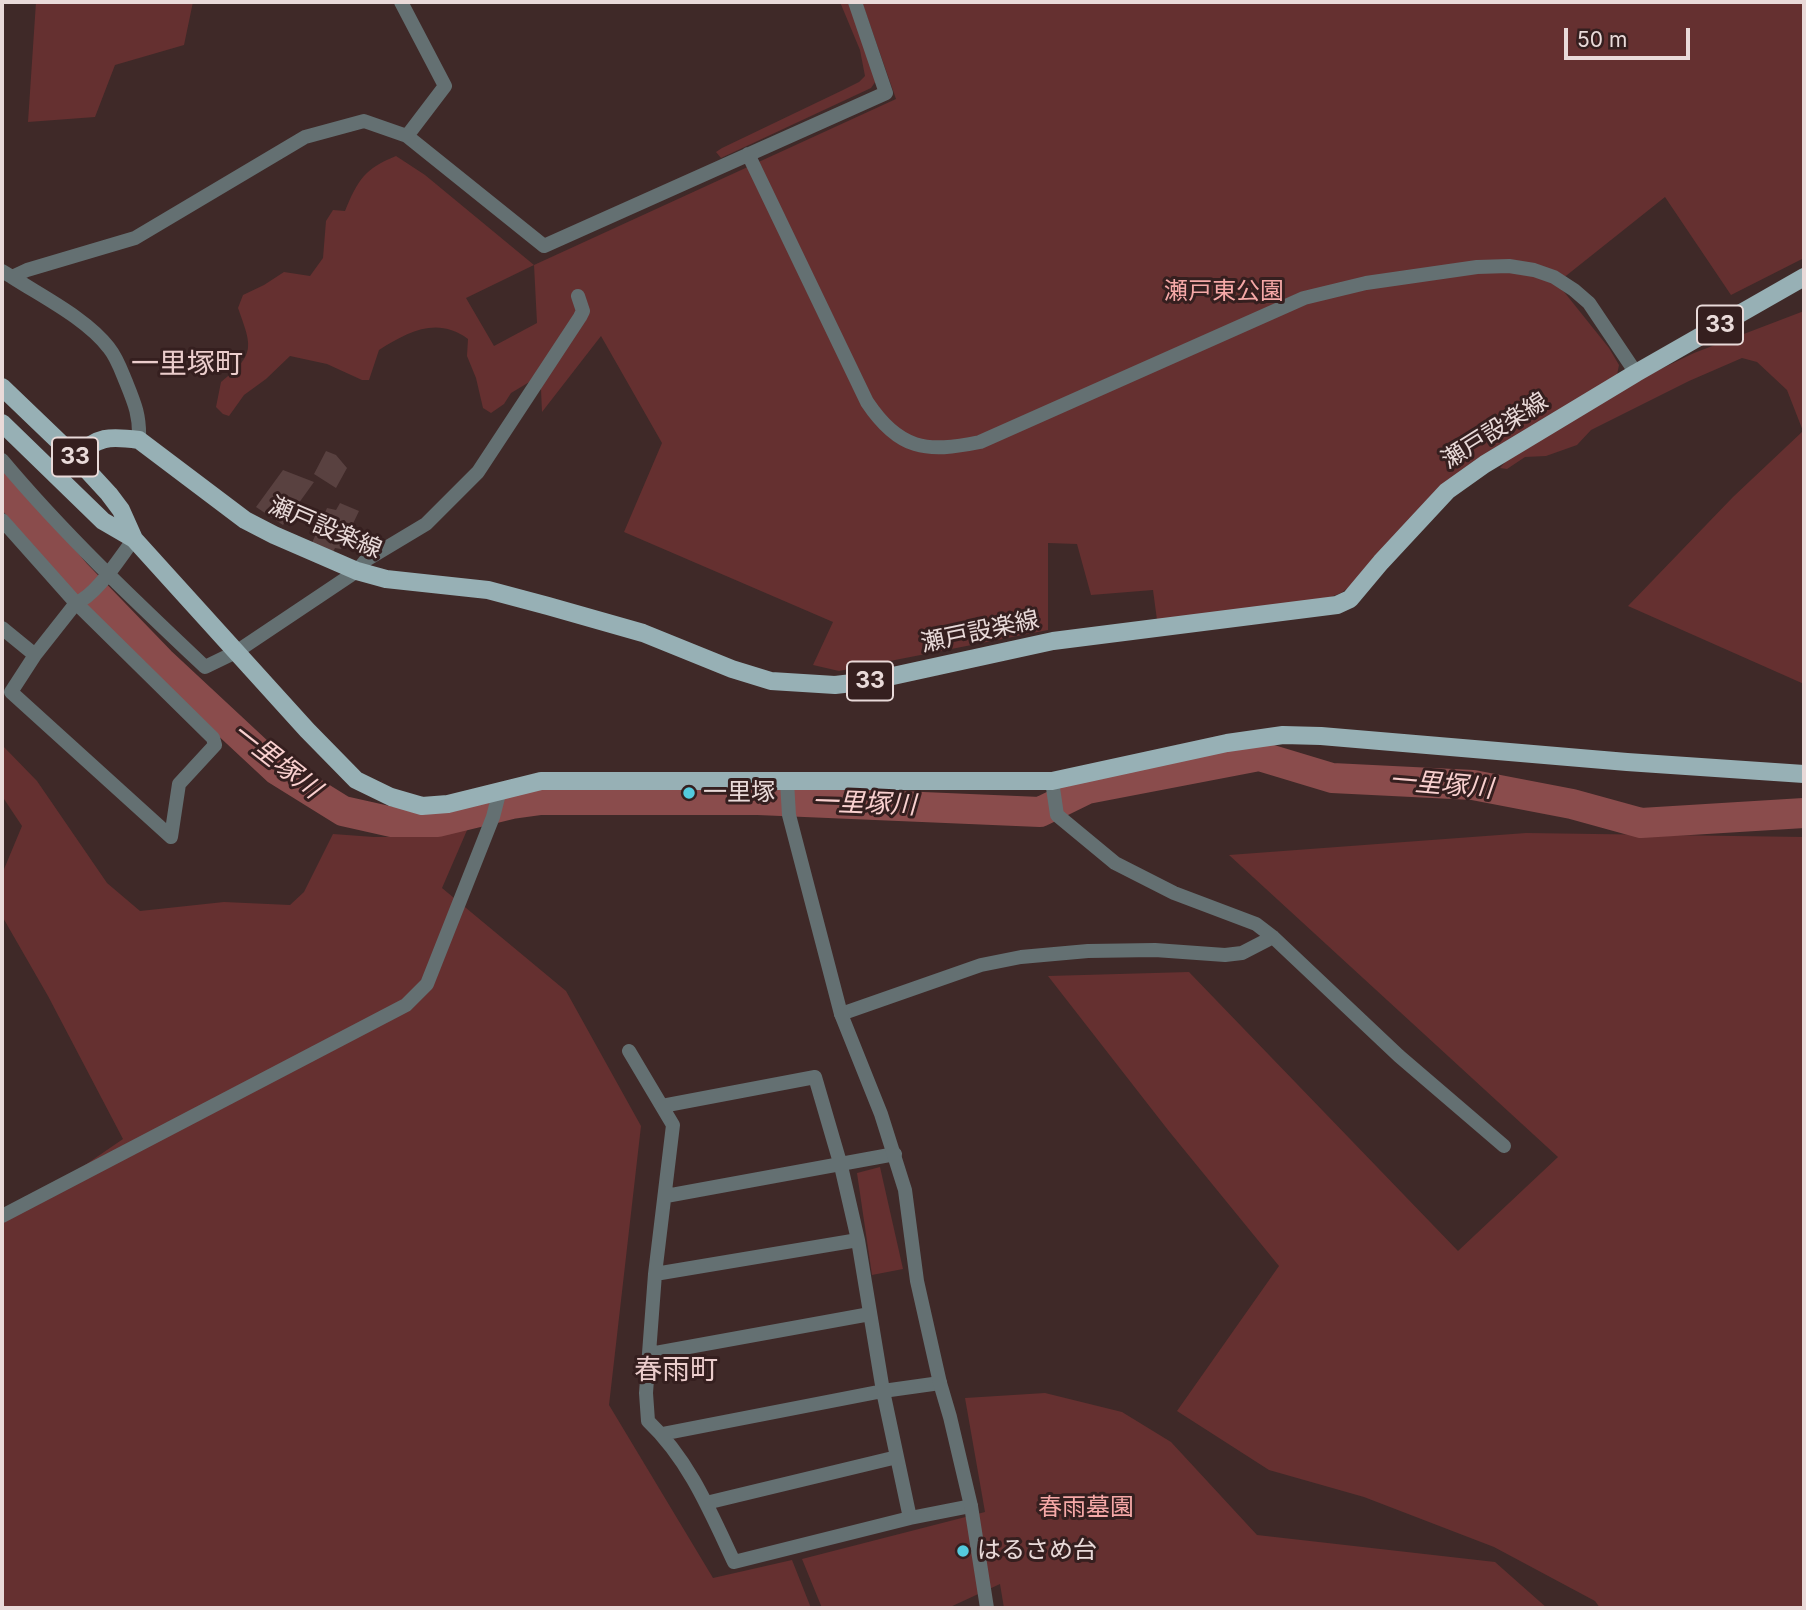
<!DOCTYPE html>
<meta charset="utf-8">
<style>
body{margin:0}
#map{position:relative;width:1806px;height:1610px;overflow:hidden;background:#3f2928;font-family:Inter,sans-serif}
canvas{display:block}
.frame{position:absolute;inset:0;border:4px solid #e9dad9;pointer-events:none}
.scale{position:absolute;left:1564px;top:28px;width:126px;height:32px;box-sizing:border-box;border:4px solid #e9dad9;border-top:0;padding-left:9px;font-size:21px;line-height:24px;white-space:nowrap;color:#e9dad9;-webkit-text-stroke:5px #351f1f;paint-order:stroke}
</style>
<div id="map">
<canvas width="1806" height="1610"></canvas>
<div class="frame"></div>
<div class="scale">50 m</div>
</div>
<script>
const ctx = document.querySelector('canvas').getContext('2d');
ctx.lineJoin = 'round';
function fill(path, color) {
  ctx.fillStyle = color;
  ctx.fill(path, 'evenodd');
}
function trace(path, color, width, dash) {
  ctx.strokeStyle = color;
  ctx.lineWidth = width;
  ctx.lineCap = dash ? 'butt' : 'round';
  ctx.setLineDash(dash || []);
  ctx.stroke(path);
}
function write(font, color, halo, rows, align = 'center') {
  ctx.font = font + ' Inter,"Noto Sans JP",sans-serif';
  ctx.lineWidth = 6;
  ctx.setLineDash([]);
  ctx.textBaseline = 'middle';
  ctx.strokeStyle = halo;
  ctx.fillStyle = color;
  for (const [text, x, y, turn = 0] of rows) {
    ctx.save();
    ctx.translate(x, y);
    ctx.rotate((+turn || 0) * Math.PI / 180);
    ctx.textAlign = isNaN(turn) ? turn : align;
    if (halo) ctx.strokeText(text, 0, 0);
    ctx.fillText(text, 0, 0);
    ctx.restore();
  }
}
fill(new Path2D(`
 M 36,2 L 193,2 L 184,45 L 115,65 L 95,117 L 28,122 Z
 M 840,2 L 850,2 L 878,78 L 871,88 L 721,158 L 716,152 L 722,148 L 843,90 L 859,82 L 865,76 L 860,50 Z
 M 862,2 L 1804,2 L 1804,258 L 1731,295 L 1665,197 L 1557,283 L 1609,348 L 1619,365 L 1617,375 L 1457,474 L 1435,491 L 1352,585 L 1341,593 L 1323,600 L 1157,620 L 1153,590 L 1091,595 L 1077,544 L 1048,543 L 1048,630 L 839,671 L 813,665 L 833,622 L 624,532 L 662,443 L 601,336 L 542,412 L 540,367 L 531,381 L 511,393 L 504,404 L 491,413 L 483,408 L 476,378 L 467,356 L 468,339 C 437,316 408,332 379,350 L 369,380 L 362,380 L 327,364 L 290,356 L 266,379 L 244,395 L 229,416 L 223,414 L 216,407 L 221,382 C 256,354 252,347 238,308 L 243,295 L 264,285 L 284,272 L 310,276 L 323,258 L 326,221 L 333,210 L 345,211 C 358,180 364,169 396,156 L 425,175 L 534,265 L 896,99 ZM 534,265 L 537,323 L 494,346 L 466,298 Z
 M 1804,311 L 1804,684 L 1628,606 L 1733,497 L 1803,431 L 1787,390 L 1757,362 L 1742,358 L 1689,381 L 1591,430 L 1577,445 L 1546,456 L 1525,457 L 1507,469 L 1500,468 L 1508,459 L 1642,378 L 1694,353 Z
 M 2,745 L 37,781 L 107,883 L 140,911 L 224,902 L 290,905 L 304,892 L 333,834 L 374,837 L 422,837 L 471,821 L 442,888 L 566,991 L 641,1126 L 609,1405 L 713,1578 L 792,1560 L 811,1608 L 2,1608 L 2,1222 L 123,1139 L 48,996 L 2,916 L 2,874 L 22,826 L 2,796 Z
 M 1526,833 L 1804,837 L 1804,1608 L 1600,1608 L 1595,1601 L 1494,1547 L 1364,1497 L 1269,1470 L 1177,1411 L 1279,1266 L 1168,1130 L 1048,976 L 1189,972 L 1458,1251 L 1558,1157 L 1229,855 Z
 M 880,1167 L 903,1269 L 872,1275 L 857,1173 Z
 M 1045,1393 L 1122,1412 L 1171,1442 L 1257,1535 L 1495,1562 L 1547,1608 L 1004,1608 L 1000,1584 L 948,1608 L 822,1608 L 802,1559 L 985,1512 L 965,1398 Z`), '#653030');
trace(new Path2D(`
 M 2,487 L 76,574 L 161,662 L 277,770 L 343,811 L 392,822 L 438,822 L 512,804 L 541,800 L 758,800 L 1040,812 L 1087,789 L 1259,756 L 1332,778 L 1473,785 L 1572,804 L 1641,823 L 1804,813`), '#8a4c4c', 30);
fill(new Path2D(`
 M 326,451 L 336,455 L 347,468 L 336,488 L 314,474 Z
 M 283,470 L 314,482 L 283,525 L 256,507 Z
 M 340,503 L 359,511 L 341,549 L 335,548 L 332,554 L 312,543 L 327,508 L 336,510 Z`), '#594140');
trace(new Path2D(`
 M 401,2 L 445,86 L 407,136
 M 748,154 L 867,402 C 899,450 926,453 980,442 L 1304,298 L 1366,283 L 1477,267 L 1509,266 L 1534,270 L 1554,277 L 1574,290 L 1589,303 L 1636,373
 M 2,271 L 12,277 L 27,270 L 135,238 L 305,137 L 364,121 L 407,136 L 544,246 L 886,93 L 855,2
 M 12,277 C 43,297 87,319 109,348 C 117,358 121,370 126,382 C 135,404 140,416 139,440
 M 2,460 C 64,534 134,600 205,667 L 236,652 L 357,571 L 366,560 L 426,524 L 478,472 L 580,317 L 583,311 L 578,296
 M 2,520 L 76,603 L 213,738 L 215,745 L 179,784 L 171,837 L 11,692 L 35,655 L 76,603 C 97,595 120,557 134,539
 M 2,628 L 35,655
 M 1052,781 L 1057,815 L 1115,863 L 1174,893 L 1256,924 L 1273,937 L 1399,1056 L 1504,1146
 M 841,1014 L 981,965 L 1021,957 L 1088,951 L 1155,950 L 1225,955 L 1242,953 L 1273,937
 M 629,1051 L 673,1125 L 655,1274 L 646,1393 L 648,1421 C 689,1460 710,1511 734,1562 L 910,1518 L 971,1506
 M 662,1106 L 815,1077 L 841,1166 L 858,1240 L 883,1391 L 910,1518
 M 666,1196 L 895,1154
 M 2,1216 L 406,1005 L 427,984 L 493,817 L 500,790
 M 655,1274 L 858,1240
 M 650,1354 L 870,1314
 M 662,1434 L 883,1391 L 940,1383
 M 706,1503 L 897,1457`), '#647072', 14);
trace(new Path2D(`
 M 787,782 L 789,815 L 841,1014 L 881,1114 L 905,1190 L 917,1281 L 940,1383 L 950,1417 L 971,1506 L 987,1608`), '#647072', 14);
trace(new Path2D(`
 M 2,387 L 75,457 L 109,494 L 121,510 L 134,539
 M 2,423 L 103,521 L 134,539 L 307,730 L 356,780 L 391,797 L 422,806 L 448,804 L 541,781 L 1052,781 L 1227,743 L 1283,735 L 1321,736 L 1627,762 L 1804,774
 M 75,457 C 98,436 109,436 139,440 L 245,520 L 274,535 L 357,571 L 386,579 L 488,590 L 548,606 L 643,633 L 732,669 L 771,681 L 835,685 L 870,681 L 1053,641 L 1337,605 L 1350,599 L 1381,562 L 1447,491 L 1485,464 L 1636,373 L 1804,277`), '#97b0b5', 18);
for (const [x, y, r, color] of [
 [689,793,7,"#54cadd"],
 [963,1551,7,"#54cadd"]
]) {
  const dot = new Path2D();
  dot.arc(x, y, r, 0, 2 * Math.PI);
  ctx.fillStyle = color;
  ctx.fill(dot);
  trace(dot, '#351f1f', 2.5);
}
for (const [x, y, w] of [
 [1720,325,46],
 [75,457,46],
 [870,681,46]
]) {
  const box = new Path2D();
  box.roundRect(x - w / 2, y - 19.5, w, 39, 5);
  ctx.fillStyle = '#351f1f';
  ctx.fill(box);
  trace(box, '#e9dad9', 2);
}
write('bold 23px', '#e9dad9', null, [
 ["33",1720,325],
 ["33",75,457],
 ["33",870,681]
]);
write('24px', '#f5a8a7', '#351f1f', [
 ["瀬戸東公園",1224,292],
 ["春雨墓園",1086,1508]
]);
write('24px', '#e9dad9', '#351f1f', [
 ["瀬戸設楽線",1495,431,-32],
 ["瀬戸設楽線",325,528,23],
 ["瀬戸設楽線",980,632,-12]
]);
write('24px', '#e9dad9', '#351f1f', [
 ["一里塚",703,793],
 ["はるさめ台",977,1551]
], 'left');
write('italic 26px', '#f9d0cf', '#351f1f', [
 ["一里塚川",276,761,38],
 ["一里塚川",1441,785,5],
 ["一里塚川",864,804,2]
]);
write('28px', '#ebcdcc', '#351f1f', [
 ["一里塚町",187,365],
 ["春雨町",676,1371]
]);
</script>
